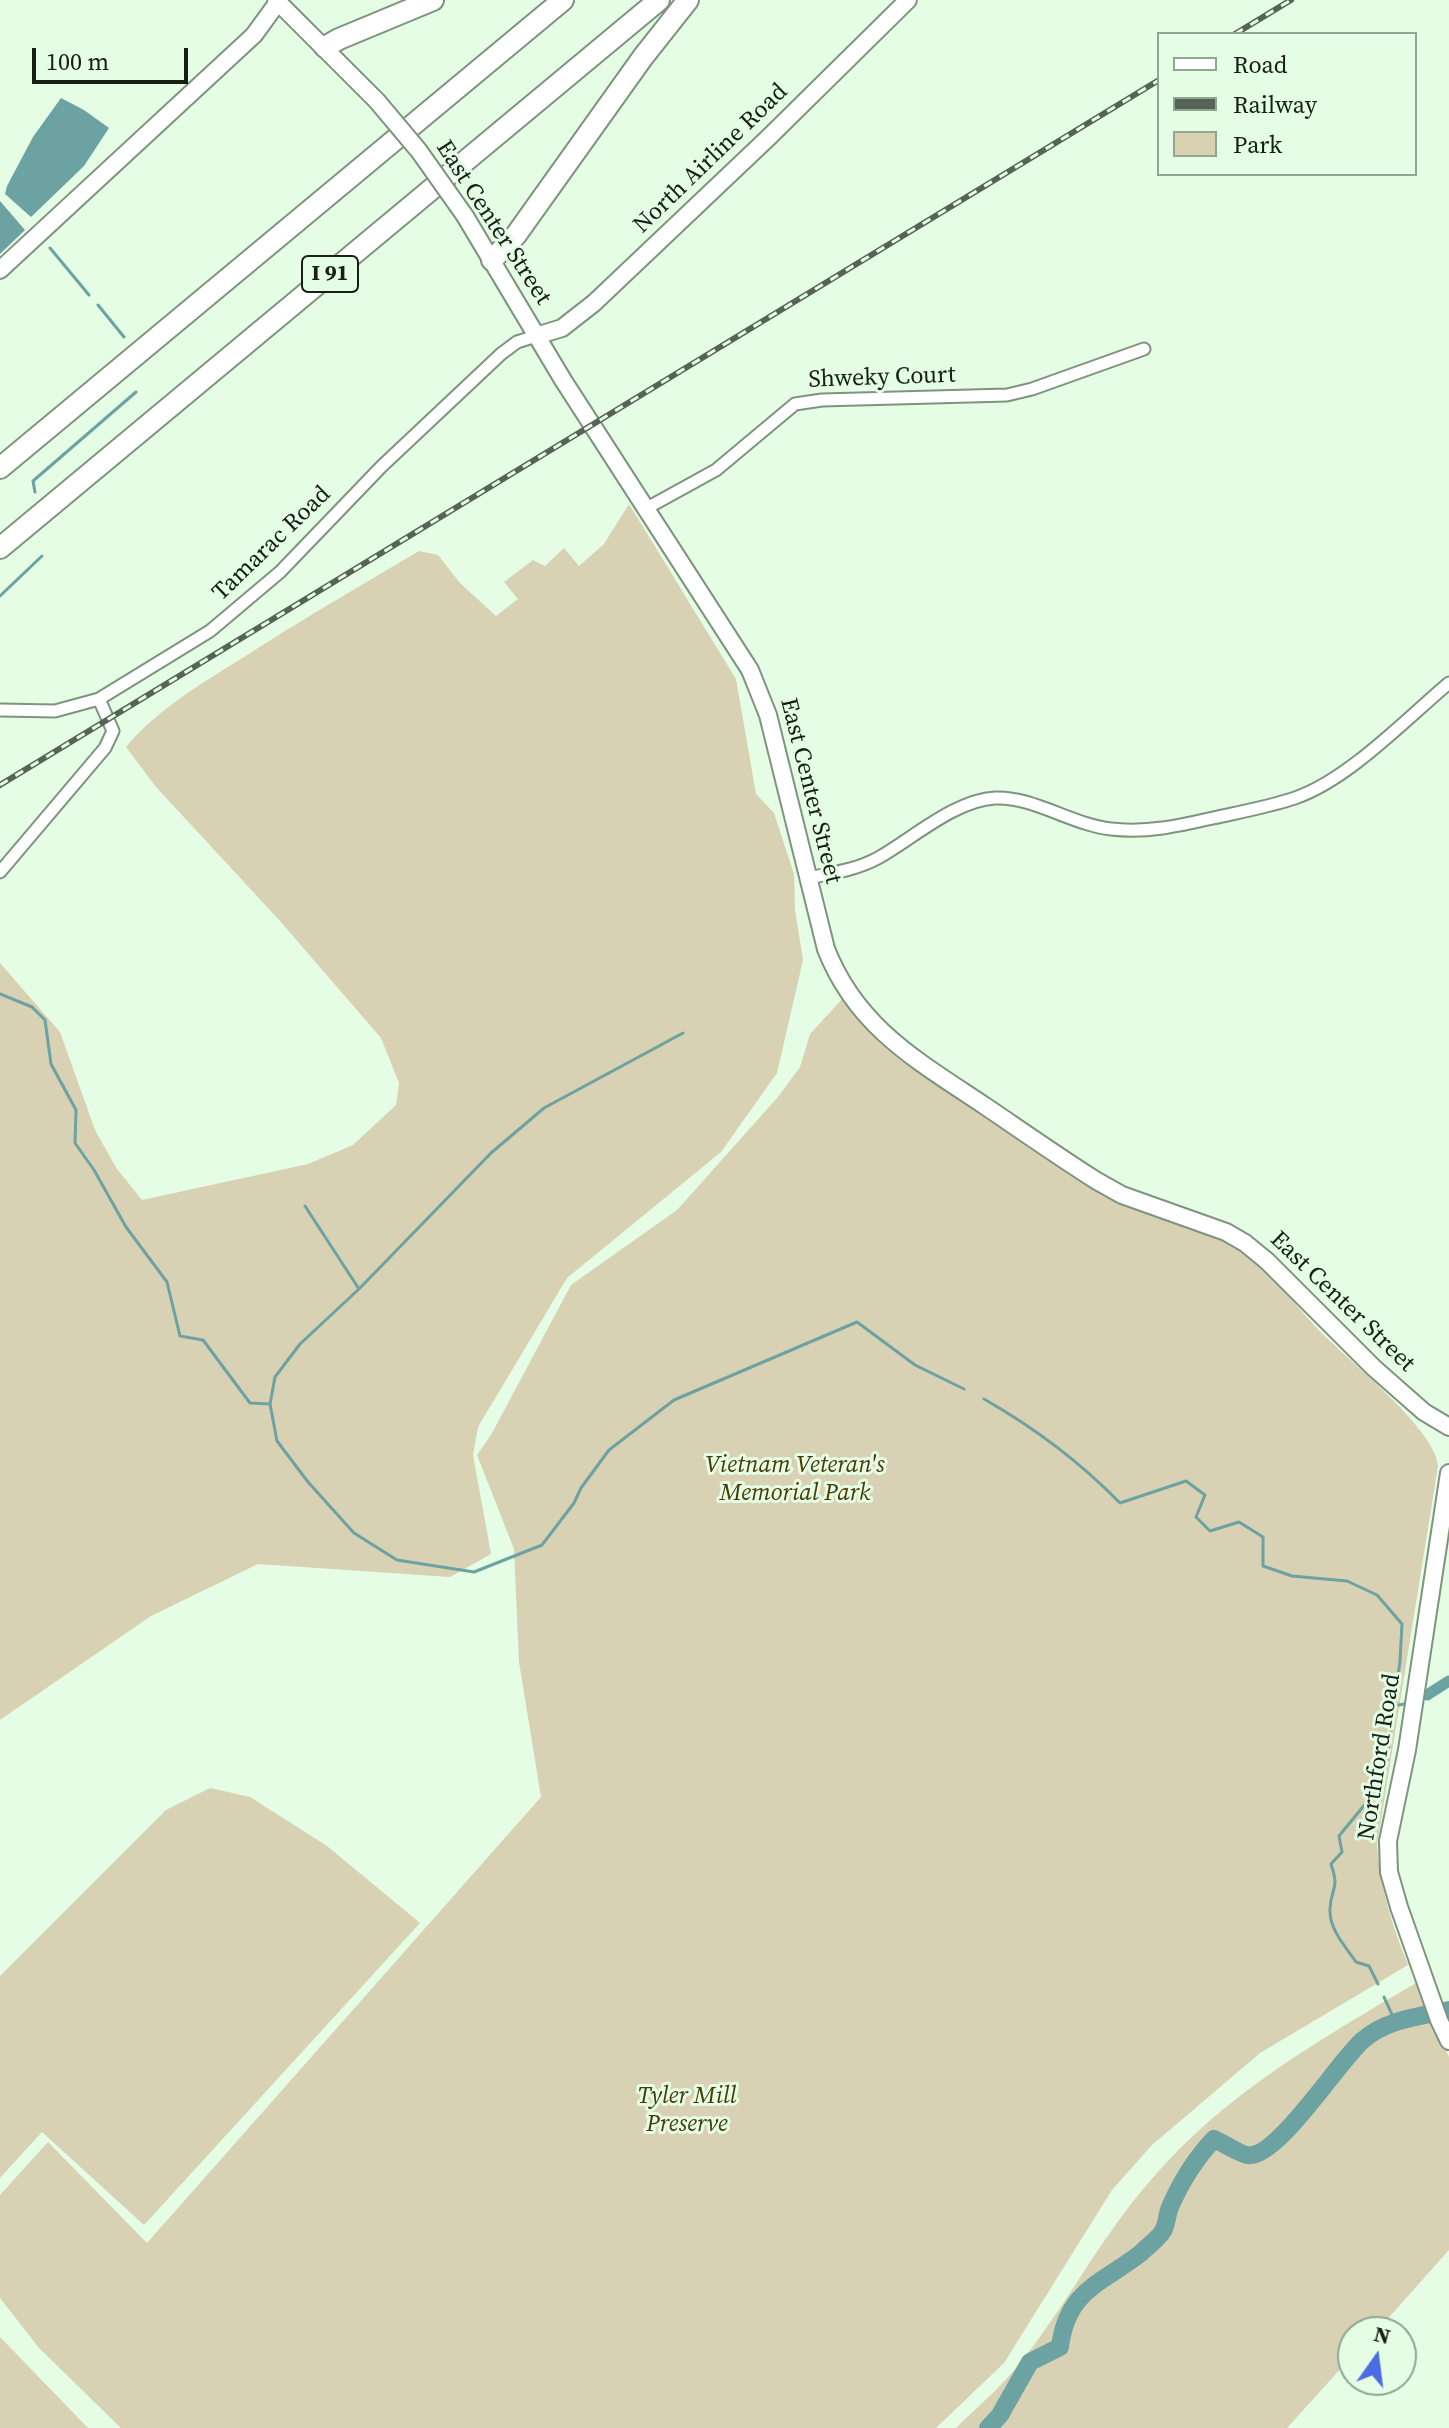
<!DOCTYPE html>
<style>
body{margin:0}
#map{position:relative;width:1449px;height:2428px;overflow:hidden;background:#e5fde4;font-family:"Source Serif 4",serif}
canvas{display:block}
.legend{position:absolute;left:1157px;top:32px;width:260px;height:144px;box-sizing:border-box;background:#e5fde4;border:2px solid #92a492;margin:0;padding:10px 14px;list-style:none;font-size:24px;color:#161e16}
.legend li{display:flex;align-items:center;gap:16px;height:40px}
.legend b{width:40px;border:2px solid #92a492}
.north{position:absolute;left:1337px;top:2316px;width:80px;height:80px;box-sizing:border-box;background:#e5fde4;border:2px solid #92a492;border-radius:50%;rotate:14deg;font-size:22px;font-weight:700;line-height:32px;text-align:center;color:#161e16}
.north::after{content:'';display:block;margin:auto;width:28px;height:36px;background:#4c6de1;clip-path:polygon(50% 0,100% 100%,50% 72%,0 100%)}
.scale{position:absolute;left:32px;top:48px;width:156px;height:36px;box-sizing:border-box;border:4px solid #161e16;border-top:0;padding-left:10px;font-size:24px;line-height:28px;white-space:nowrap;color:#161e16;-webkit-text-stroke:6px #e5fde4;paint-order:stroke}
</style>
<div id="map">
<canvas width="1449" height="2428"></canvas>
<ul class="legend">
<li><b style="height:10px;background:#fff"></b>Road</li>
<li><b style="height:10px;background:#566356"></b>Railway</li>
<li><b style="height:22px;background:#d8d1b3"></b>Park</li>
</ul>
<div class="north">N</div>
<div class="scale">100 m</div>
</div>
<script>
const ctx = document.querySelector('canvas').getContext('2d');
ctx.lineJoin = 'round';
function fill(path, color) {
  ctx.fillStyle = color;
  ctx.fill(path, 'evenodd');
}
function trace(path, color, width, dash) {
  ctx.strokeStyle = color;
  ctx.lineWidth = width;
  ctx.lineCap = dash ? 'butt' : 'round';
  ctx.setLineDash(dash || []);
  ctx.stroke(path);
}
function write(font, color, halo, rows, align = 'center') {
  ctx.font = font + ' "Source Serif 4",serif';
  ctx.lineWidth = 6;
  ctx.setLineDash([]);
  ctx.textBaseline = 'middle';
  ctx.strokeStyle = halo;
  ctx.fillStyle = color;
  for (const [text, x, y, turn = 0] of rows) {
    ctx.save();
    ctx.translate(x, y);
    ctx.rotate((+turn || 0) * Math.PI / 180);
    ctx.textAlign = isNaN(turn) ? turn : align;
    if (halo) ctx.strokeText(text, 0, 0);
    ctx.fillText(text, 0, 0);
    ctx.restore();
  }
}
fill(new Path2D(`
 M 629,504 L 736,679 L 756,794 L 774,813 L 794,874 L 795,910 L 803,960 L 777,1073 L 721,1152 L 567,1278 L 478,1427 L 473,1455 L 491,1554 L 450,1577 L 258,1564 L 151,1616 L 0,1720 L 0,963 L 60,1032 L 95,1130 L 117,1169 L 142,1200 L 308,1164 L 353,1145 L 396,1105 L 399,1083 L 381,1038 L 280,921 L 156,787 L 126,747 C 158,709 202,683 244,657 C 301,620 360,586 419,551 L 438,555 L 460,583 L 496,616 L 518,599 L 504,582 L 533,560 L 545,566 L 564,548 L 579,566 L 604,544 Z
 M 843,998 L 863,1025 L 904,1059 L 1106,1196 C 1143,1215 1185,1219 1221,1238 C 1261,1258 1285,1293 1314,1325 C 1343,1357 1435,1427 1438,1466 L 1377,1845 C 1380,1888 1392,1925 1408,1965 L 1260,2053 L 1152,2145 L 1112,2190 L 1004,2363 L 936,2428 L 121,2428 L 39,2348 L 0,2298 L 0,2195 L 48,2142 L 147,2243 L 541,1797 L 519,1662 L 514,1549 L 477,1455 L 491,1435 L 571,1285 L 677,1210 L 778,1097 L 800,1067 L 810,1034 Z
 M 210,1788 L 250,1797 L 327,1846 L 420,1923 L 144,2225 L 42,2132 L 0,2178 L 0,1976 L 166,1810 Z
 M 1416,1983 L 1449,2057 L 1449,2250 L 1376,2332 L 1353,2332 L 1353,2355 L 1287,2428 L 956,2428 C 976,2408 998,2390 1016,2368 C 1065,2309 1099,2239 1150,2181 C 1225,2093 1318,2041 1416,1983 Z
 M 0,2337 L 88,2428 L 0,2428 Z`), '#d8d1b3');
fill(new Path2D(`
 M 61,98 L 84,110 L 109,128 L 84,166 L 31,217 L 5,194 L 7,186 L 33,137 Z
 M 0,201 L 25,230 L 0,254 Z`), '#6ca2a1');
trace(new Path2D(`
 M 50,248 L 89,295
 M 98,305 L 124,337
 M 35,492 L 33,481 L 136,392
 M 0,596 L 42,556
 M 0,994 L 32,1007 L 45,1020 L 51,1064 L 76,1110 L 75,1143 L 94,1170 L 126,1227 L 167,1282 L 180,1336 L 203,1340 L 250,1403 L 270,1404 L 277,1441 L 308,1482 L 354,1533 L 397,1560 L 474,1572 L 542,1545 L 574,1503 L 581,1488 L 609,1450 L 674,1400 L 857,1322 L 915,1365 L 964,1389
 M 305,1206 L 359,1289
 M 984,1399 C 1035,1428 1079,1461 1120,1503 L 1186,1481 L 1205,1495 L 1196,1517 L 1210,1531 L 1239,1522 L 1263,1537 L 1263,1566 L 1292,1576 L 1347,1581 L 1377,1595 L 1402,1624 L 1400,1661 L 1387,1760 L 1380,1786 L 1339,1836 L 1342,1852 L 1331,1864 C 1340,1891 1331,1886 1330,1909 C 1329,1929 1345,1946 1356,1962 L 1369,1966 L 1378,1984
 M 270,1404 L 275,1377 L 300,1344 L 359,1289 L 491,1153 L 544,1108 L 683,1033
 M 1394,1706 L 1404,1704
 M 1384,1997 L 1395,2021`), '#6ca2a1', 3);
trace(new Path2D(`
 M 1427,1695 L 1449,1681`), '#6ca2a1', 11);
trace(new Path2D(`
 M 988,2428 L 1000,2415 L 1030,2362 L 1060,2347 C 1067,2290 1101,2284 1141,2253 C 1148,2246 1158,2239 1163,2231 C 1167,2224 1167,2214 1170,2207 C 1181,2182 1195,2159 1214,2139 C 1221,2142 1242,2155 1247,2155 C 1276,2161 1340,2059 1363,2040 C 1387,2019 1419,2017 1449,2010`), '#6ca2a1', 18);
const street = new Path2D(`
 M 647,508 L 716,470 L 795,404 L 822,400 L 1007,395 L 1032,389 L 1144,349
 M 0,710 L 55,711 L 99,699 L 210,631 L 280,572 L 382,466 L 501,354 L 517,342 L 536,336
 M 0,872 L 105,748 L 113,731 L 99,699
 M 808,878 C 832,873 856,870 878,858 C 912,839 955,800 995,798 C 1032,796 1073,825 1111,829 C 1147,833 1178,826 1213,818 C 1240,812 1268,807 1295,798 C 1348,780 1406,719 1449,683`);
const secondary = new Path2D(`
 M 276,0 L 377,101
 M 465,216 L 563,380 L 750,670 L 768,715 L 826,949 C 857,1028 918,1061 985,1106 C 1022,1131 1059,1157 1097,1181 L 1122,1195 L 1226,1232 L 1245,1243 L 1267,1261 L 1374,1368 L 1424,1412 L 1449,1427
 M 0,270 L 254,35 L 278,2
 M 536,336 L 562,328 L 594,303 L 768,138 L 908,0
 M 1449,1473 L 1407,1750 L 1388,1841 L 1389,1872 L 1399,1907 L 1439,2020 L 1449,2041`);
const highway = new Path2D(`
 M 325,47 L 339,39 L 433,0
 M 492,260 L 516,235 L 643,57 L 688,0
 M 0,468 L 563,0
 M 0,548 L 659,0`);
trace(street, '#7e947e', 15);
trace(secondary, '#7e947e', 20);
trace(highway, '#7e947e', 24);
trace(street, '#fff', 11);
trace(secondary, '#fff', 16);
trace(highway, '#fff', 20);
const rail = new Path2D(`
 M 1235,34 L 1291,0
 M 0,785 L 1159,80`);
trace(rail, '#566356', 6);
trace(rail, '#e5fde4', 3, [9]);
const secondaryBridge = new Path2D(`
 M 377,101 L 419,151 L 465,216`);
trace(secondaryBridge, '#7e947e', 20, []);
trace(secondaryBridge, '#fff', 16);
for (const [x, y, w] of [
 [330,274,56]
]) {
  const box = new Path2D();
  box.roundRect(x - w / 2, y - 18, w, 36, 6);
  ctx.fillStyle = '#e5fde4';
  ctx.fill(box);
  trace(box, '#161e16', 2);
}
write('bold 22px', '#161e16', null, [
 ["I 91",330,274]
]);
write('24px', '#161e16', '#e5fde4', [
 ["North Airline Road",711,159,-44],
 ["East Center Street",493,223,57],
 ["Shweky Court",882,378,-2],
 ["Tamarac Road",272,544,-44],
 ["East Center Street",810,791,76],
 ["East Center Street",1342,1302,44],
 ["Northford Road",1380,1757,-81]
]);
write('italic 24px', '#473b05', '#e5fde4', [
 ["Vietnam Veteran's",795,1466],
 ["Memorial Park",795,1494],
 ["Tyler Mill",687,2097],
 ["Preserve",687,2125]
]);
</script>
